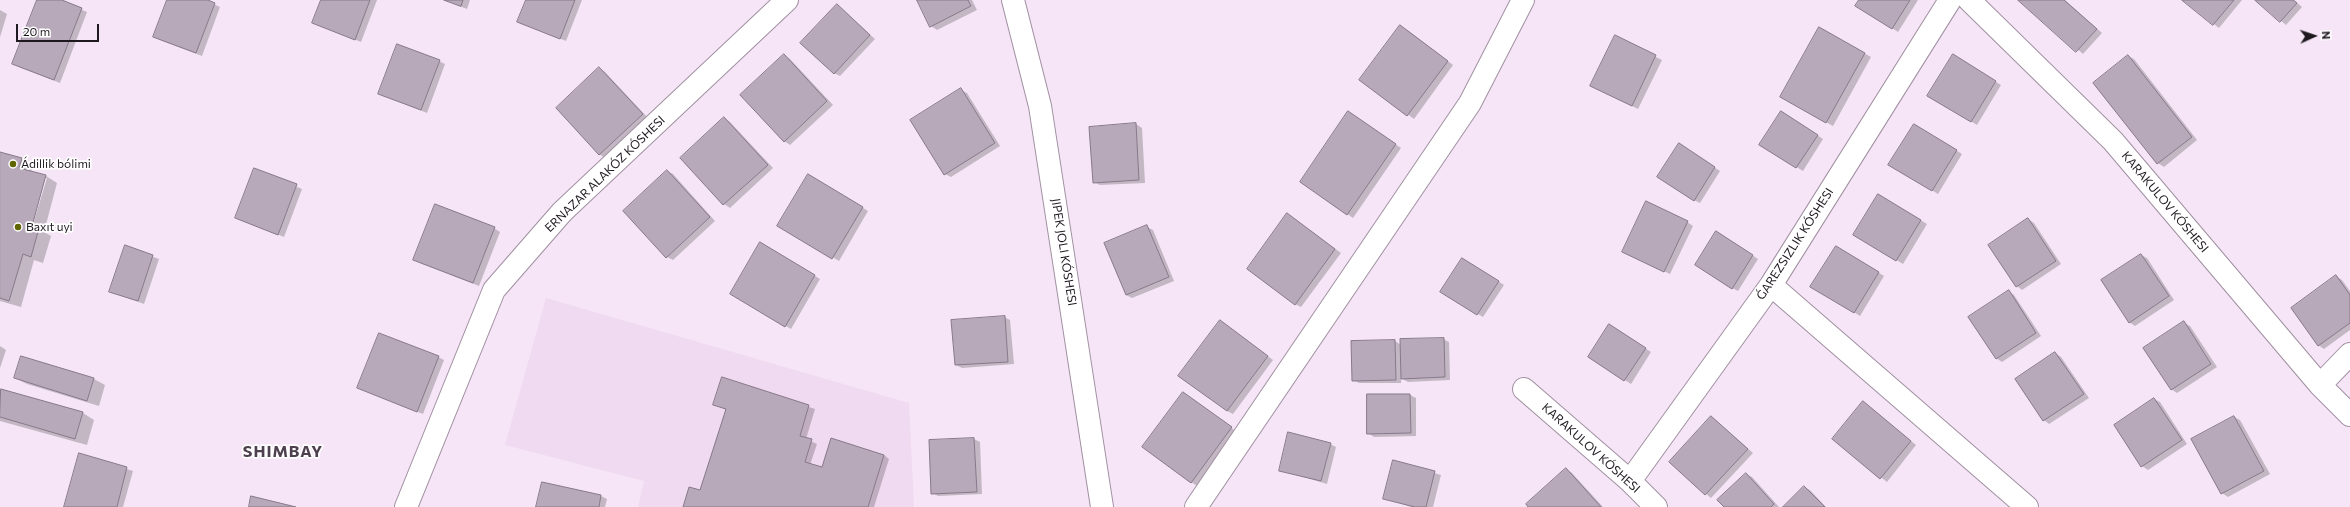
<!DOCTYPE html>
<meta charset="utf-8">
<style>
body{margin:0}
#map{position:relative;width:2350px;height:507px;overflow:hidden;background:#f5e5f6;font-family:Commissioner,sans-serif}
canvas{display:block}
.north{position:absolute;left:2294px;top:16px;width:40px;height:40px;-webkit-text-stroke:3px #fff;paint-order:stroke;rotate:87deg;font-size:11px;font-weight:700;line-height:16px;text-align:center;color:#1e191f}
.north::after{content:'';display:block;margin:auto;width:14px;height:18px;background:#1e191f;clip-path:polygon(50% 0,100% 100%,50% 72%,0 100%)}
.scale{position:absolute;left:16px;top:24px;width:83px;height:18px;box-sizing:border-box;border:2px solid #1e191f;border-top:0;padding-left:5px;font-size:12px;line-height:14px;white-space:nowrap;color:#1e191f;-webkit-text-stroke:3px #fff;paint-order:stroke}
</style>
<div id="map">
<canvas width="2350" height="507"></canvas>
<div class="north">N</div>
<div class="scale">20 m</div>
</div>
<script>
const ctx = document.querySelector('canvas').getContext('2d');
ctx.lineJoin = 'round';
function fill(path, color) {
  ctx.fillStyle = color;
  ctx.fill(path, 'evenodd');
}
function trace(path, color, width, dash) {
  ctx.strokeStyle = color;
  ctx.lineWidth = width;
  ctx.lineCap = dash ? 'butt' : 'round';
  ctx.setLineDash(dash || []);
  ctx.stroke(path);
}
function write(font, color, halo, rows, align = 'center') {
  ctx.font = font + ' Commissioner,sans-serif';
  ctx.lineWidth = 3.5;
  ctx.setLineDash([]);
  ctx.textBaseline = 'middle';
  ctx.strokeStyle = halo;
  ctx.fillStyle = color;
  for (const [text, x, y, turn = 0] of rows) {
    ctx.save();
    ctx.translate(x, y);
    ctx.rotate((+turn || 0) * Math.PI / 180);
    ctx.textAlign = isNaN(turn) ? turn : align;
    if (halo) ctx.strokeText(text, 0, 0);
    ctx.fillText(text, 0, 0);
    ctx.restore();
  }
}
fill(new Path2D(`
 M 546,298 L 909,403 L 914,507 L 638,507 L 644,481 L 505,445 Z`), '#f0daf1');
fill(new Path2D(`
 M 38,0 L 59,0 L 87,12 L 60,83 L 19,67 Z
 M 168,0 L 205,0 L 220,7 L 202,56 L 160,40 Z
 M 322,0 L 377,0 L 361,42 L 314,23 Z
 M 444,0 L 470,0 L 467,9 Z
 M 527,0 L 582,0 L 566,41 L 518,22 Z
 M 918,0 L 972,0 L 977,10 L 937,30 L 931,26 Z
 M 1860,0 L 1918,0 L 1898,32 L 1856,5 Z
 M 2020,0 L 2065,0 L 2102,33 L 2083,54 Z
 M 2183,0 L 2242,0 L 2219,28 Z
 M 2256,0 L 2294,0 L 2302,7 L 2286,25 Z
 M 837,5 L 875,39 L 840,76 L 834,73 Z
 M 0,10 L 7,14 L 0,37 Z
 M 1819,28 L 1871,57 L 1833,126 L 1781,97 Z
 M 1406,29 L 1453,65 L 1414,119 L 1360,80 Z
 M 1615,37 L 1662,60 L 1638,109 L 1597,89 Z
 M 784,55 L 790,59 L 833,105 L 790,145 L 784,141 Z
 M 1953,56 L 2001,85 L 1977,125 L 1929,95 Z
 M 2128,56 L 2134,59 L 2197,140 L 2164,167 L 2158,163 Z
 M 439,61 L 445,64 L 427,113 L 379,94 Z
 M 599,68 L 605,72 L 648,118 L 605,158 L 599,154 Z
 M 961,90 L 967,93 L 1000,146 L 951,177 L 945,174 Z
 M 1354,116 L 1401,148 L 1353,218 L 1301,182 Z
 M 1787,116 L 1823,139 L 1803,171 L 1761,145 Z
 M 724,118 L 730,122 L 773,168 L 730,208 L 724,204 L 682,158 Z
 M 1136,124 L 1142,128 L 1145,183 L 1100,185 L 1094,182 Z
 M 1914,125 L 1962,154 L 1938,194 L 1890,164 Z
 M 1685,148 L 1720,171 L 1700,203 L 1694,200 Z
 M 0,153 L 21,159 L 33,166 L 31,172 L 46,176 L 57,183 L 44,232 L 51,236 L 43,263 L 34,260 L 21,307 L 0,301 ZM 44,178 L 47,178 L 31,231 L 29,231 Z
 M 255,169 L 302,189 L 284,237 L 237,218 Z
 M 667,171 L 673,174 L 715,221 L 673,260 L 667,257 Z
 M 808,175 L 868,211 L 839,261 L 779,225 Z
 M 1879,195 L 1927,224 L 1903,264 L 1855,235 Z
 M 1293,218 L 1341,253 L 1301,307 L 1295,304 Z
 M 2028,219 L 2034,223 L 2061,264 L 2022,290 L 2017,286 Z
 M 1687,222 L 1693,226 L 1670,274 L 1629,255 Z
 M 1147,227 L 1153,230 L 1174,281 L 1132,298 L 1126,295 Z
 M 494,228 L 500,232 L 479,286 L 420,263 Z
 M 1722,236 L 1758,259 L 1738,291 L 1732,288 Z
 M 760,243 L 820,279 L 791,329 L 731,293 Z
 M 125,247 L 159,259 L 144,304 L 111,292 Z
 M 1836,247 L 1884,276 L 1860,316 L 1812,286 Z
 M 2141,255 L 2147,258 L 2174,300 L 2135,326 L 2129,322 Z
 M 1468,262 L 1504,285 L 1483,317 L 1478,314 Z
 M 2336,276 L 2342,280 L 2350,291 L 2350,330 L 2324,349 L 2318,345 Z
 M 2009,292 L 2014,295 L 2041,336 L 2002,362 L 1996,358 Z
 M 1004,317 L 1010,320 L 1014,364 L 962,368 L 956,365 Z
 M 2184,323 L 2190,326 L 2217,367 L 2177,393 L 2171,389 Z
 M 1226,325 L 1273,360 L 1233,414 L 1227,411 Z
 M 1615,329 L 1651,352 L 1631,384 L 1589,357 Z
 M 1443,339 L 1449,342 L 1450,380 L 1408,382 L 1401,378 L 1401,383 L 1359,383 L 1353,380 L 1395,341 L 1401,345 Z
 M 0,346 L 6,350 L 0,368 Z
 M 2055,353 L 2061,357 L 2089,398 L 2049,424 L 2044,420 Z
 M 438,357 L 444,360 L 423,414 L 358,388 Z
 M 15,378 L 94,379 L 105,385 L 99,406 L 27,384 Z
 M 722,378 L 815,409 L 806,439 L 817,444 L 810,465 L 822,468 L 884,455 L 889,459 L 874,507 L 684,507 L 700,492 L 726,410 L 714,404 Z
 M 0,390 L 83,413 L 94,420 L 87,445 L 0,421 Z
 M 1183,393 L 1237,432 L 1197,486 L 1191,482 Z
 M 1410,395 L 1416,398 L 1416,436 L 1374,437 L 1368,433 Z
 M 2154,399 L 2160,402 L 2187,444 L 2148,470 L 2142,466 Z
 M 1863,402 L 1916,445 L 1887,482 L 1833,439 Z
 M 1712,417 L 1753,453 L 1711,498 L 1706,494 Z
 M 2234,417 L 2240,420 L 2270,474 L 2228,497 L 2222,493 Z
 M 974,439 L 980,442 L 982,494 L 938,496 L 932,493 L 930,441 Z
 M 1330,444 L 1336,447 L 1327,484 L 1280,470 Z
 M 80,455 L 133,471 L 123,507 L 65,507 Z
 M 1394,461 L 1441,475 L 1433,507 L 1411,507 L 1384,498 Z
 M 1566,469 L 1572,473 L 1603,507 L 1529,507 Z
 M 1746,474 L 1752,477 L 1779,507 L 1725,507 Z
 M 543,483 L 601,496 L 607,499 L 605,507 L 537,507 Z
 M 1804,487 L 1810,490 L 1826,507 L 1784,507 Z`), '#0003');
const building = new Path2D(`
 M 37,0 L 62,0 L 82,8 L 54,80 L 12,64 Z
 M 167,0 L 208,0 L 215,3 L 196,53 L 153,37 Z
 M 321,0 L 370,0 L 355,40 L 312,23 Z
 M 444,0 L 463,0 L 461,6 Z
 M 526,0 L 575,0 L 560,39 L 517,22 Z
 M 917,0 L 968,0 L 971,6 L 930,27 Z
 M 1859,0 L 1910,0 L 1892,29 L 1855,6 Z
 M 2018,0 L 2064,0 L 2097,29 L 2076,52 Z
 M 2182,0 L 2234,0 L 2213,25 Z
 M 2255,0 L 2293,0 L 2297,3 L 2280,22 Z
 M 837,4 L 870,35 L 834,74 L 800,43 Z
 M 1400,25 L 1448,61 L 1407,116 L 1359,80 Z
 M 1819,27 L 1865,53 L 1826,123 L 1780,97 Z
 M 1615,35 L 1656,55 L 1632,106 L 1590,86 Z
 M 397,44 L 440,60 L 421,110 L 378,94 Z
 M 784,54 L 827,101 L 784,142 L 740,95 Z
 M 1953,54 L 1996,81 L 1971,122 L 1927,96 Z
 M 2128,55 L 2192,137 L 2157,164 L 2093,83 Z
 M 599,67 L 643,114 L 599,155 L 556,108 Z
 M 961,88 L 995,143 L 944,175 L 910,120 Z
 M 1348,111 L 1396,144 L 1347,215 L 1300,182 Z
 M 1781,111 L 1818,135 L 1796,168 L 1759,145 Z
 M 724,117 L 768,165 L 723,205 L 680,158 Z
 M 1136,123 L 1139,180 L 1093,183 L 1089,127 Z
 M 1914,124 L 1957,150 L 1932,191 L 1888,165 Z
 M 1679,143 L 1715,167 L 1694,201 L 1657,177 Z
 M 0,152 L 22,158 L 19,168 L 46,175 L 32,226 L 39,228 L 31,257 L 23,254 L 9,301 L 0,298 Z
 M 254,168 L 297,184 L 278,235 L 235,218 Z
 M 667,170 L 710,217 L 666,258 L 623,211 Z
 M 808,174 L 863,207 L 832,259 L 777,226 Z
 M 1878,194 L 1921,220 L 1896,261 L 1853,235 Z
 M 1646,201 L 1688,221 L 1664,272 L 1622,252 Z
 M 435,204 L 495,227 L 473,283 L 413,260 Z
 M 1287,213 L 1335,249 L 1295,305 L 1247,269 Z
 M 2028,218 L 2056,261 L 2016,287 L 1988,245 Z
 M 1147,225 L 1169,277 L 1126,295 L 1104,243 Z
 M 1716,231 L 1753,255 L 1732,289 L 1695,265 Z
 M 760,242 L 815,275 L 785,327 L 730,294 Z
 M 125,245 L 153,255 L 138,301 L 109,292 Z
 M 1836,246 L 1879,272 L 1854,313 L 1810,287 Z
 M 2141,254 L 2169,296 L 2129,323 L 2101,280 Z
 M 1462,258 L 1499,281 L 1477,315 L 1440,292 Z
 M 2336,275 L 2350,295 L 2350,323 L 2318,346 L 2291,308 Z
 M 2009,290 L 2036,333 L 1996,359 L 1968,317 Z
 M 1005,316 L 1008,362 L 955,365 L 951,320 Z
 M 1220,320 L 1268,356 L 1227,411 L 1178,376 Z
 M 2184,321 L 2211,364 L 2171,390 L 2143,348 Z
 M 1609,324 L 1646,348 L 1624,381 L 1588,357 Z
 M 379,333 L 439,356 L 417,412 L 357,388 Z
 M 1444,338 L 1445,377 L 1401,379 L 1400,339 Z
 M 1395,340 L 1396,380 L 1352,381 L 1351,341 Z
 M 2055,352 L 2084,394 L 2043,421 L 2015,379 Z
 M 21,356 L 94,378 L 87,401 L 14,378 Z
 M 722,377 L 809,405 L 800,436 L 812,439 L 805,462 L 822,467 L 831,438 L 884,455 L 868,507 L 683,507 L 689,487 L 700,490 L 726,409 L 713,405 Z
 M 1,389 L 83,412 L 75,439 L 0,417 Z
 M 1183,392 L 1232,427 L 1191,483 L 1142,447 Z
 M 1367,394 L 1410,394 L 1411,433 L 1367,434 Z
 M 2154,398 L 2182,440 L 2141,467 L 2114,425 Z
 M 1863,401 L 1911,441 L 1880,479 L 1832,439 Z
 M 1711,416 L 1748,449 L 1705,495 L 1669,462 Z
 M 2234,416 L 2264,471 L 2221,494 L 2191,439 Z
 M 1288,432 L 1331,443 L 1321,481 L 1279,471 Z
 M 974,438 L 977,492 L 931,494 L 929,440 Z
 M 79,453 L 127,467 L 117,507 L 64,507 Z
 M 1393,460 L 1435,471 L 1426,507 L 1415,507 L 1383,499 Z
 M 1566,468 L 1601,507 L 1528,507 L 1526,504 Z
 M 1746,473 L 1774,504 L 1771,507 L 1724,507 L 1717,500 Z
 M 542,482 L 601,495 L 599,507 L 536,507 Z
 M 1804,486 L 1825,507 L 1783,507 Z
 M 251,496 L 296,507 L 249,507 Z`);
fill(building, '#b7a8ba');
trace(building, '#877989', 1);
const minor = new Path2D(`
 M 1969,0 L 2113,141 L 2320,385 L 2350,415
 M 1771,285 L 2027,507
 M 2320,385 L 2350,354
 M 1524,389 L 1630,481 L 1656,507
 M 1630,481 L 1771,285 L 1950,0
 M 406,507 L 494,290 L 562,212 L 787,0
 M 1196,507 L 1470,103 L 1523,0`);
const tertiary = new Path2D(`
 M 1013,0 L 1040,106 L 1102,507`);
trace(minor, '#a090a1', 24);
trace(tertiary, '#a090a1', 24);
trace(minor, '#fff', 22);
trace(tertiary, '#fff', 22);
for (const [x, y, r, color] of [
 [13,164,4,"#606501"],
 [18,227,4,"#606501"]
]) {
  const dot = new Path2D();
  dot.arc(x, y, r, 0, 2 * Math.PI);
  ctx.fillStyle = color;
  ctx.fill(dot);
  trace(dot, '#fff', 1.5);
}
write('12px', '#1e191f', '#fff', [
 ["Ádillik bólimi",21,164],
 ["Baxıt uyi",26,227]
], 'left');
write('12px', '#1e191f', '#fff', [
 ["ERNAZAR ALAKÓZ KÓSHESI",605,174,-44],
 ["KARAKULOV KÓSHESI",2165,202,50],
 ["ǴAREZSIZLIK KÓSHESI",1795,244,-57],
 ["JIPEK JOLI KÓSHESI",1064,252,81],
 ["KARAKULOV KÓSHESI",1591,448,42]
]);
ctx.letterSpacing = '1px';
write('bold 16px', '#4e404f', '#fff', [
 ["SHIMBAY",283,452]
]);
ctx.letterSpacing = '0px';
</script>
